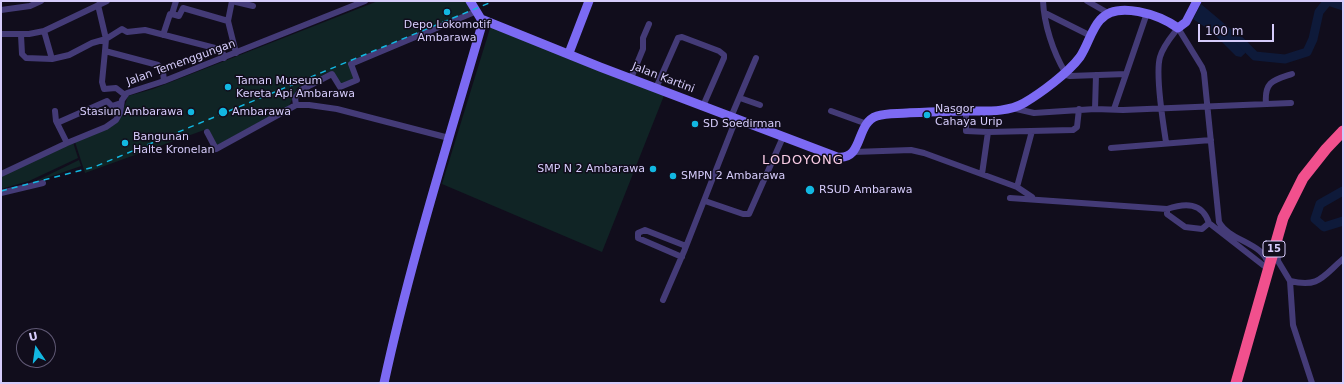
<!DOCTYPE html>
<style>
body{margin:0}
#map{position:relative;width:1344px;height:384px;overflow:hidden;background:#110d1c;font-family:"DejaVu Sans",sans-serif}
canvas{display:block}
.frame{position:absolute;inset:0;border:2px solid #d6ccfb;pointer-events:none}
.north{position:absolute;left:16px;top:328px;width:40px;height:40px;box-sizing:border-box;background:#110d1c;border:1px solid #605975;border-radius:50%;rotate:347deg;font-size:11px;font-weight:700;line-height:16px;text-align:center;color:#d6ccfb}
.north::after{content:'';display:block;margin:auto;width:14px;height:18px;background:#12b7e1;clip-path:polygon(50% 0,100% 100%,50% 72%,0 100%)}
.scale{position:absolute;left:1198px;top:24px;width:76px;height:18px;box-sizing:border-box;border:2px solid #d6ccfb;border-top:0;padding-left:5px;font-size:12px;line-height:14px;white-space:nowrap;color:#d6ccfb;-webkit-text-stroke:3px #110d1c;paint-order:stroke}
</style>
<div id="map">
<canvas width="1344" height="384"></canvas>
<div class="frame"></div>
<div class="north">U</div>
<div class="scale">100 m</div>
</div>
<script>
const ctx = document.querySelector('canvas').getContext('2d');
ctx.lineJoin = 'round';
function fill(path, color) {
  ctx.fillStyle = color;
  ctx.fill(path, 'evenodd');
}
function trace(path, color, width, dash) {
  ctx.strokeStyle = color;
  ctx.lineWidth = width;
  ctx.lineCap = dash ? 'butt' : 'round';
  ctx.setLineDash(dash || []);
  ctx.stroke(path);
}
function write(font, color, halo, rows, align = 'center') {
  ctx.font = font + ' "DejaVu Sans",sans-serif';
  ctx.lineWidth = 3;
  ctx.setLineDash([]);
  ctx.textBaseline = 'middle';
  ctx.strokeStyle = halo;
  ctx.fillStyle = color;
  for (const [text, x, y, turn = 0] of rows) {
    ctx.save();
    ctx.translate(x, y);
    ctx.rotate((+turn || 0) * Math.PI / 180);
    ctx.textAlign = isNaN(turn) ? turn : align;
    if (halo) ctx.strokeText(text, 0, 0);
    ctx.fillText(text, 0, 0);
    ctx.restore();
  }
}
fill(new Path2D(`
 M 378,1 L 465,1 L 472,10 L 349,63 L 356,79 L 339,86 L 332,71 L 297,88 L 289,106 L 216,146 L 207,129 L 85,173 L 75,142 L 112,126 L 121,117 L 128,96 L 153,89 Z
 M 491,25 L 665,93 L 602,252 L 442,184 Z
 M 73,142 L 78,158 L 29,181 L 1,189 L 1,175 Z
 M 79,160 L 81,166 L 38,181 L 38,180 Z`), '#102425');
fill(new Path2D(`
 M 1201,4 L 1252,47 L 1241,57 L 1236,56 L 1211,31 L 1193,19 Z`), '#0e1a3a');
trace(new Path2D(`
 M 1240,41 L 1255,56 L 1285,59 L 1307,52 L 1313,39 L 1319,12 L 1328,1 L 1343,6
 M 1343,191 L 1320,204 L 1315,219 L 1324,227 L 1343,221`), '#0e1a3a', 9);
trace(new Path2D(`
 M 176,1 L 172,14 L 179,16 L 183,8 L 228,21
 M 232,1 L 228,21 L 236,53
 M 232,1 L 253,6
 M 1043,1 C 1044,24 1053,52 1065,72
 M 1087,1 L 1108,13
 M 98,5 L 106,39 L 105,51 L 158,65 L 163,72 L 164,81
 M 1,10 L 30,6 L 41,1
 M 1045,13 L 1091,36
 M 44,31 L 52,59
 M 1,34 L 29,34 L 44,31 L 107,1
 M 21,35 L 22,54 L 26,58 L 52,59 L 69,55 L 92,43 L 106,39 L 122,29 L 127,32 L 145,30 L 215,48 L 222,50 L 224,58
 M 163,35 L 170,14 L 172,14
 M 105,51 L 102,82 L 104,89 L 116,88 L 125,95
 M 1062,74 L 1070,76 L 1126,74
 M 631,78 L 643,49 L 643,38 L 649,24
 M 656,88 L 678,38 L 682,37 L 719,51 L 724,55 L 724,58 L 703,106
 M 740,98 L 760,105
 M 1266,104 C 1264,81 1274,80 1292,74
 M 296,105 L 295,98 L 301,90 L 332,74 L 340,87 L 357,80 L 351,64 L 477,11
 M 1012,108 L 1034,113 L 1095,109 L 1123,110 L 1291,103
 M 1095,109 L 1096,75
 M 1114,109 L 1147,13
 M 55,111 L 56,121 L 67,143
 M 831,111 L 867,124
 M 966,111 L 966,131 L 988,132 L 1073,130 L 1077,127 L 1079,109
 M 731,117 L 756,58
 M 57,123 L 107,101 L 112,106 L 121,103
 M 207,132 L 216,149 L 296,105 L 309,105 L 337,109 L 449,138
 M 1166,142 C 1163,123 1155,74 1160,57 C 1163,46 1171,37 1178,28 L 1202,67 L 1204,73 L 1219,222 C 1229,241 1264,243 1268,264
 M 1111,148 L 1211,140
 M 854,152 L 911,150 L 924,153 L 1017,187 L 1032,197
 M 1,174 L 67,143 L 106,127 L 116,120 L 120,113 L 122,100 L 127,93 L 164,81 L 365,1
 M 982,174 L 988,132
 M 1017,187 L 1032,131
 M 1,193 L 43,183
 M 1010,198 L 1167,209 C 1185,203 1202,202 1209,223 L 1202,229 L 1185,227 L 1167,214 L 1167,209
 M 705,201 L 743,214 L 749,214 L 783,137
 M 1209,223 L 1268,269
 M 1277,251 L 1278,261 L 1290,281 L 1293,325 L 1312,383
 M 682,257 L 638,238 L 638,233 L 645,230 L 686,246
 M 1290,281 C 1319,288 1322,277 1343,259
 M 663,300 L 685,249 L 736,119`), '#443b77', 6);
trace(new Path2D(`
 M 481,19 L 600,67 L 837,157 C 864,161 855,123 877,116 C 887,113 898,114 907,113 C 929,112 950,111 971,111 C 989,111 1008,112 1024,103 C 1041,93 1068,73 1080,57 C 1088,45 1091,30 1100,20 C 1117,0 1160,15 1178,28 L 1186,22 L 1197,1
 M 569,53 L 589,1
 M 384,383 C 410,263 447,146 481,28 L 481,19 L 470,1`), '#7c6af3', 9);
trace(new Path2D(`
 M 1236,383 L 1283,218 L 1303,178 L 1326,149 L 1343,131`), '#f1508d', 11);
trace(new Path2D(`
 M 1,191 L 94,167 L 494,1`), '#12b7e1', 1.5, [6, 5]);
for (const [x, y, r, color] of [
 [447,12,4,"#12b7e1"],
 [228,87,4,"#12b7e1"],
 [191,112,4,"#12b7e1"],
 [223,112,5,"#12b7e1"],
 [927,115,4,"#12b7e1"],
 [695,124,4,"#12b7e1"],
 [125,143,4,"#12b7e1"],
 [653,169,4,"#12b7e1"],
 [673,176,4,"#12b7e1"],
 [810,190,5,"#12b7e1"]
]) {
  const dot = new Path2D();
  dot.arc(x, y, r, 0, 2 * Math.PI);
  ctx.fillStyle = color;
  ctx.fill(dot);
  trace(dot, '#110d1c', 1.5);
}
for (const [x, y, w] of [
 [1274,249,22]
]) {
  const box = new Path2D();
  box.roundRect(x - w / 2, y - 8, w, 16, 3);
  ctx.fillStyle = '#110d1c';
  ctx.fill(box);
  trace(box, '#d6ccfb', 1);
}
write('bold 10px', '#d6ccfb', null, [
 ["15",1274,249]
]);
write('11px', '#d6ccfb', '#110d1c', [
 ["Depo Lokomotif",447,25,"center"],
 ["Ambarawa",447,38,"center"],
 ["Taman Museum",236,81],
 ["Kereta Api Ambarawa",236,94],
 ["Nasgor",935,109],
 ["Cahaya Urip",935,122],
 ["Stasiun Ambarawa",183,112,"right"],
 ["Ambarawa",232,112],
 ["SD Soedirman",703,124],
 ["Bangunan",133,137],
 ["Halte Kronelan",133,150],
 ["SMP N 2 Ambarawa",645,169,"right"],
 ["SMPN 2 Ambarawa",681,176],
 ["RSUD Ambarawa",819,190]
], 'left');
write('11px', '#d6ccfb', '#110d1c', [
 ["Jalan Temenggungan",181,63,-20],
 ["Jalan Kartini",663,78,21]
]);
ctx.letterSpacing = '1px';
write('13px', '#fbcde6', '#110d1c', [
 ["LODOYONG",803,161]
]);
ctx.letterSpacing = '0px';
</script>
